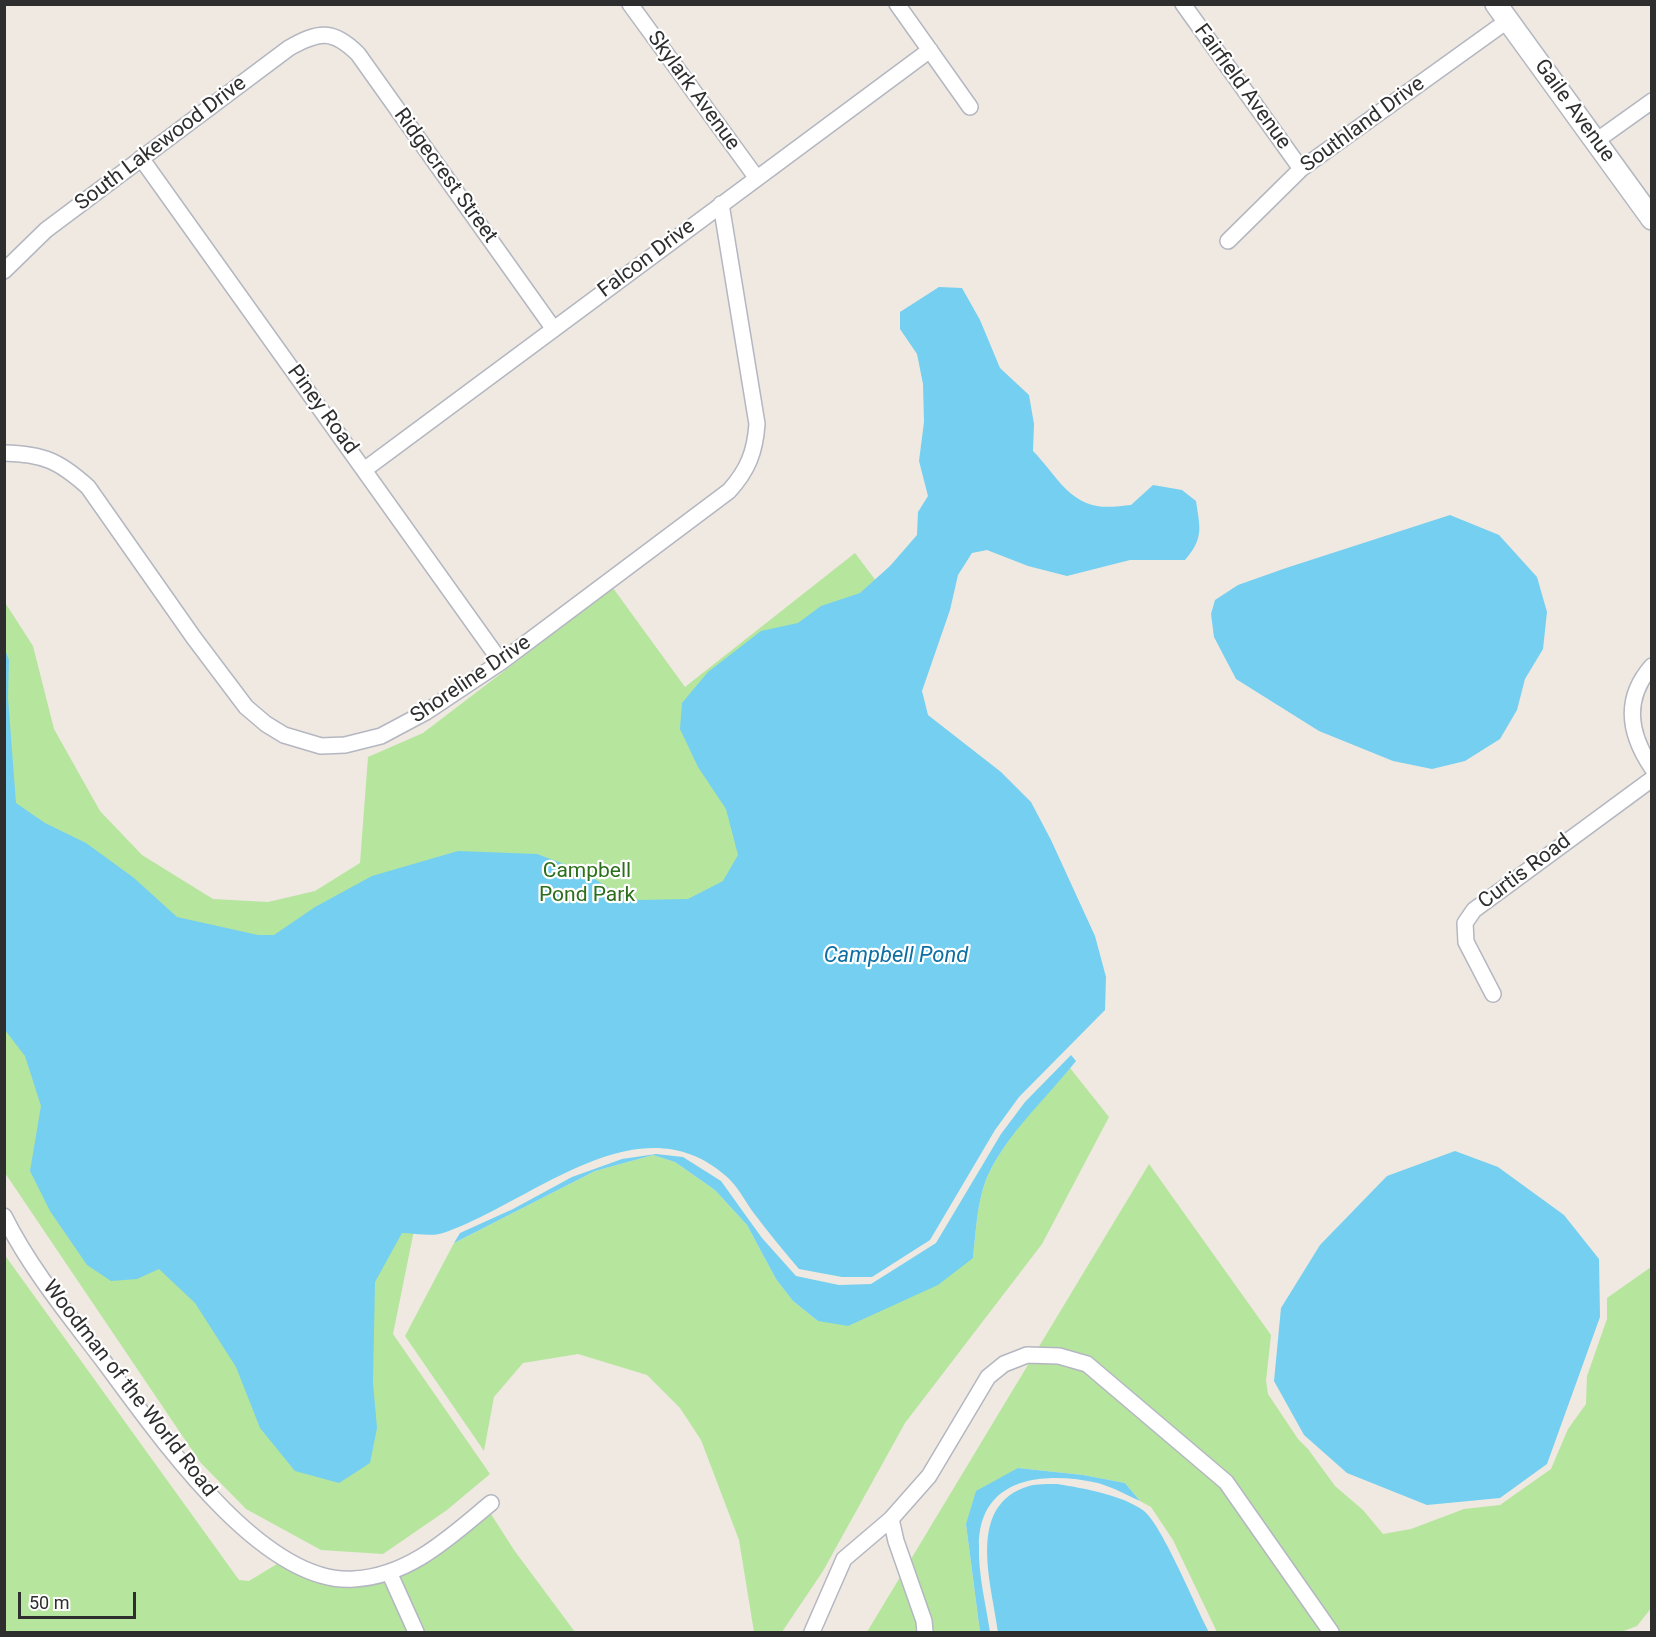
<!DOCTYPE html>
<style>
body{margin:0}
#map{position:relative;width:1656px;height:1637px;overflow:hidden;background:#efe9e1;font-family:Roboto,sans-serif}
canvas{display:block}
.frame{position:absolute;inset:0;border:6px solid #2e2e2e;pointer-events:none}
.scale{position:absolute;left:18px;top:1592px;width:118px;height:27px;box-sizing:border-box;border:3px solid #2e2e2e;border-top:0;padding-left:8px;font-size:18px;line-height:21px;white-space:nowrap;color:#2e2e2e;-webkit-text-stroke:4px #fff;paint-order:stroke}
</style>
<div id="map">
<canvas width="1656" height="1637"></canvas>
<div class="frame"></div>
<div class="scale">50 m</div>
</div>
<script>
const ctx = document.querySelector('canvas').getContext('2d');
ctx.lineJoin = 'round';
function fill(path, color) {
  ctx.fillStyle = color;
  ctx.fill(path, 'evenodd');
}
function trace(path, color, width, dash) {
  ctx.strokeStyle = color;
  ctx.lineWidth = width;
  ctx.lineCap = dash ? 'butt' : 'round';
  ctx.setLineDash(dash || []);
  ctx.stroke(path);
}
function write(font, color, halo, rows, align = 'center') {
  ctx.font = font + ' Roboto,sans-serif';
  ctx.lineWidth = 4.5;
  ctx.setLineDash([]);
  ctx.textBaseline = 'middle';
  ctx.strokeStyle = halo;
  ctx.fillStyle = color;
  for (const [text, x, y, turn = 0] of rows) {
    ctx.save();
    ctx.translate(x, y);
    ctx.rotate((+turn || 0) * Math.PI / 180);
    ctx.textAlign = isNaN(turn) ? turn : align;
    if (halo) ctx.strokeText(text, 0, 0);
    ctx.fillText(text, 0, 0);
    ctx.restore();
  }
}
fill(new Path2D(`
 M 855,553 L 901,614 L 1017,1057 L 642,1099 L 425,1176 L 393,1334 L 490,1474 L 447,1510 L 383,1554 L 321,1550 L 246,1509 L 200,1462 L 5,1173 L 4,601 L 33,646 L 54,729 L 100,811 L 142,855 L 213,899 L 268,902 L 315,891 L 360,863 L 368,757 L 423,733 L 613,588 L 685,687 Z
 M 1070,1068 L 1109,1117 L 1042,1244 L 905,1423 L 823,1571 L 782,1632 L 754,1632 L 739,1540 L 701,1440 L 680,1408 L 647,1375 L 578,1354 L 523,1363 L 494,1397 L 484,1451 L 405,1336 L 454,1243 L 595,1171 L 653,1155 L 675,1162 L 715,1190 L 747,1225 L 776,1279 L 793,1301 L 818,1321 L 973,1258 C 976,1232 977,1199 988,1175 C 1008,1134 1040,1101 1070,1068 Z
 M 1149,1164 L 1271,1335 L 1266,1381 L 1268,1394 L 1298,1439 L 1308,1449 L 1335,1486 L 1363,1510 L 1383,1534 L 1411,1529 L 1464,1509 L 1500,1505 L 1551,1469 L 1568,1429 L 1586,1404 L 1587,1376 L 1607,1319 L 1607,1298 L 1651,1267 L 1652,1607 L 1637,1626 L 1621,1632 L 1217,1632 L 1173,1540 L 1151,1507 L 1140,1501 L 1125,1483 L 1083,1475 L 1018,1468 L 966,1524 L 980,1632 L 867,1632 Z
 M 4,1254 L 239,1580 L 249,1581 L 277,1564 C 367,1616 420,1571 491,1514 L 514,1550 L 575,1632 L 5,1632 Z`), '#b6e59e');
fill(new Path2D(`
 M 939,287 L 962,288 L 980,320 L 1000,368 L 1029,395 L 1034,424 L 1033,451 C 1053,471 1067,501 1097,506 C 1107,508 1120,506 1131,505 L 1153,485 L 1182,490 L 1196,501 C 1200,528 1204,538 1185,560 L 1130,560 L 1067,576 L 1028,566 L 987,550 L 972,553 L 958,575 L 950,610 L 922,691 L 928,715 L 1001,772 L 1031,802 L 1051,840 L 1095,936 L 1106,977 L 1105,1010 L 1019,1097 L 995,1130 L 930,1240 L 872,1277 L 842,1277 L 799,1269 C 783,1250 768,1232 753,1212 C 745,1201 737,1185 726,1176 C 638,1098 530,1204 443,1233 C 431,1237 414,1233 402,1233 L 375,1282 L 373,1383 L 377,1428 L 370,1463 L 339,1483 L 295,1471 L 260,1428 L 236,1367 L 195,1303 L 159,1269 L 137,1279 L 111,1281 L 87,1265 L 50,1211 L 30,1171 L 41,1106 L 25,1056 L 5,1030 L 5,650 L 9,660 L 8,698 L 16,803 L 45,823 L 86,843 L 134,878 L 177,917 L 258,935 L 274,935 L 315,907 L 372,876 L 458,851 L 537,854 L 583,871 L 613,891 L 639,900 L 688,899 L 723,881 L 738,855 L 726,809 L 698,767 L 680,729 L 682,703 L 708,672 L 761,631 L 798,623 L 821,606 L 860,593 L 890,566 L 917,535 L 918,512 L 928,496 L 919,461 L 924,422 L 923,384 L 917,354 L 900,329 L 900,312 Z
 M 1450,515 L 1499,535 L 1537,577 L 1547,612 L 1543,649 L 1525,679 L 1517,710 L 1500,739 L 1465,761 L 1432,769 L 1393,761 L 1319,731 L 1236,679 L 1214,637 L 1211,614 L 1215,600 L 1238,585 L 1286,568 Z
 M 1071,1055 L 1076,1061 C 1046,1099 1009,1131 988,1175 C 977,1199 976,1232 973,1258 L 938,1285 L 848,1326 L 818,1321 L 793,1301 L 776,1279 L 747,1225 L 715,1190 L 675,1162 L 653,1155 L 595,1171 L 454,1243 L 460,1233 L 513,1209 L 572,1177 L 622,1159 L 656,1154 L 683,1157 L 721,1181 L 762,1238 L 796,1276 L 839,1285 L 871,1284 L 936,1243 L 1001,1134 L 1025,1102 Z
 M 1455,1151 L 1498,1167 L 1564,1215 L 1599,1259 L 1600,1317 L 1547,1464 L 1500,1498 L 1427,1505 L 1347,1473 L 1304,1435 L 1274,1381 L 1281,1308 L 1320,1245 L 1387,1176 Z
 M 1018,1468 L 1083,1475 L 1125,1483 L 1140,1501 C 1127,1495 1112,1487 1098,1483 C 1045,1471 979,1476 979,1546 C 978,1574 986,1605 990,1632 L 980,1632 L 966,1524 L 976,1491 Z
 M 1057,1484 C 1082,1488 1123,1495 1144,1511 C 1162,1525 1196,1608 1209,1632 L 998,1632 C 992,1584 965,1505 1029,1486 C 1037,1484 1048,1484 1057,1484 Z`), '#75cff0');
const street = new Path2D(`
 M 630,4 L 756,177
 M 897,4 L 970,107
 M 1183,4 L 1301,169
 M 1596,141 L 1652,101
 M 141,158 L 501,662
 M 1228,241 L 1301,169 L 1507,21
 M 4,271 L 46,230 L 289,48 C 319,31 333,29 358,54 L 553,328
 M 4,453 C 44,454 59,461 88,487 L 194,638 L 246,707 L 266,724 L 284,735 L 321,746 L 345,745 L 381,736 L 426,712 L 501,662 L 729,491 C 748,470 755,452 757,424 L 721,204
 M 364,470 L 930,50
 M 1652,666 C 1623,699 1629,734 1652,768
 M 1493,994 L 1466,942 L 1465,923 L 1474,910 L 1652,779
 M 4,1216 C 30,1268 67,1313 102,1359 C 153,1427 260,1586 354,1579 C 410,1576 451,1536 491,1503
 M 891,1519 L 896,1541 L 924,1621 L 925,1632
 M 389,1572 L 416,1632
 M 812,1632 L 844,1559 L 891,1519 L 929,1476 L 988,1377 L 1004,1364 L 1027,1355 L 1059,1356 L 1087,1364 L 1226,1482 L 1331,1632`);
const secondary = new Path2D(`
 M 1496,4 L 1652,219`);
trace(street, '#b4b7c1', 18);
trace(secondary, '#b4b7c1', 24);
trace(street, '#fff', 15);
trace(secondary, '#fff', 21);
write('21px', '#2e2e2e', '#fff', [
 ["Fairfield Avenue",1242,87,54],
 ["Skylark Avenue",693,91,54],
 ["Gaile Avenue",1574,111,54],
 ["Southland Drive",1363,125,-36],
 ["South Lakewood Drive",161,144,-37],
 ["Ridgecrest Street",445,176,54],
 ["Falcon Drive",647,259,-37],
 ["Piney Road",322,410,54],
 ["Shoreline Drive",471,680,-34],
 ["Curtis Road",1525,872,-37],
 ["Woodman of the World Road",129,1389,52]
]);
write('21px', '#2c6e1b', '#fff', [
 ["Campbell",587,872],
 ["Pond Park",587,896]
]);
write('italic 22px', '#0d6fa3', '#fff', [
 ["Campbell Pond",896,956]
]);
</script>
